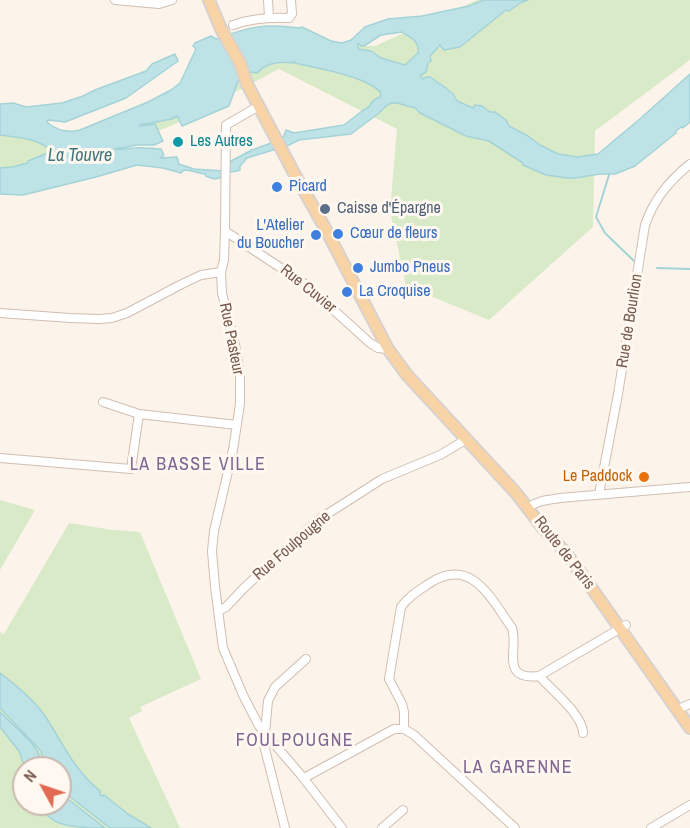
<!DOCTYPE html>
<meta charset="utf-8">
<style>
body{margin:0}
#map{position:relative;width:690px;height:828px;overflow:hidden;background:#fcf4ea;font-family:"Archivo Narrow",sans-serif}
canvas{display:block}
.north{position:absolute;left:12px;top:756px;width:60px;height:60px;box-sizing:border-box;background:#fff8f0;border:2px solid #c9b8af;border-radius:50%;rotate:310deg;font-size:16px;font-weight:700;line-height:24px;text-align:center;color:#77594d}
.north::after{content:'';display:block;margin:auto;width:21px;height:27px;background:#e26953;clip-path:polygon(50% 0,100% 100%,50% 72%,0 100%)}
</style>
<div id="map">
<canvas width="690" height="828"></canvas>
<div class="north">N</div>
</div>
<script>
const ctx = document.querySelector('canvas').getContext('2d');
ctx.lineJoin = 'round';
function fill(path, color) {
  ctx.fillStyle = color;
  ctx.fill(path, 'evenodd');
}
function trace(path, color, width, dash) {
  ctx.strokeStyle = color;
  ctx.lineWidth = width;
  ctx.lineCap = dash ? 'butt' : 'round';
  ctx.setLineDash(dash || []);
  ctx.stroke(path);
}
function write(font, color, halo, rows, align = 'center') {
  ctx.font = font + ' "Archivo Narrow",sans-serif';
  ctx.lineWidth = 6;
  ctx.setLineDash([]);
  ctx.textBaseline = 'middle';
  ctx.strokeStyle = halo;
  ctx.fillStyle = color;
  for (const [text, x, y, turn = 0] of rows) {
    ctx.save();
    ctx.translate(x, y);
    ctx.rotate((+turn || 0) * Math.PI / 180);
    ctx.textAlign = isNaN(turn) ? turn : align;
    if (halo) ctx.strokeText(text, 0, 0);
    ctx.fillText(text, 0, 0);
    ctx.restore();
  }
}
fill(new Path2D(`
 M 477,0 L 690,0 L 690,60 L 595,131 L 593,227 L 489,320 L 406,286 L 390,211 L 397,129 L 279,69 L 171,126 L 10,187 L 0,183 L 0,106 L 71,137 L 174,94 L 309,44 L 375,46 Z
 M 0,500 L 35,510 L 0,570 Z
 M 69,523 L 113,530 L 140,532 L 201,679 L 140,707 L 142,711 L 129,718 L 180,828 L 0,828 L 0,632 L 4,634 ZM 24,768 L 60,768 L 60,804 L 24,804 Z`), '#d8eac8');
const water = new Path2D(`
 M 484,0 L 528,0 L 520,3 L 509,11 L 506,10 L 460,47 L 444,50 L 440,45 L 430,56 L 431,61 L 428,63 L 426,72 L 421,75 L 421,77 L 423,79 L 426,77 L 430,77 L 446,88 L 453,94 L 457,101 L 473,108 L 475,105 L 482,106 L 490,112 L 495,112 L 506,120 L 509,126 L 528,136 L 540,145 L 558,154 L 578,157 L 598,154 L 641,118 L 690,74 L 690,122 L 683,128 L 681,127 L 676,131 L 676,133 L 635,166 L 615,174 L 600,174 L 575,178 L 567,178 L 546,175 L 523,165 L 523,163 L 489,141 L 466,136 L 420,113 L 415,108 L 397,103 L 392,103 L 387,105 L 379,113 L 351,134 L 299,140 L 289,145 L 247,158 L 240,166 L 240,170 C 238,171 231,172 230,172 C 219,177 219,182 206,176 L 205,174 C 198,173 191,170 184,170 L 181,173 L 163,168 L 137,165 L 96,177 L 23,195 L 0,194 L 0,168 L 12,167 L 28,163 L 28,161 L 50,152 L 50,149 C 32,137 21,138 0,135 L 0,104 L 13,103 L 26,107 L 62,103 L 83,96 L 95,90 L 146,71 L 152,64 L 175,54 L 178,61 L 126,98 L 65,122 L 49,120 L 47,121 L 48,123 C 58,131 68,133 80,130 L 148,102 L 171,90 L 180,83 L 196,49 L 193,46 L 195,43 L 211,36 L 216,39 C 249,27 264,23 299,28 L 302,27 L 331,41 L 342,43 L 351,40 L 365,27 L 388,19 L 422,16 L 469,6 ZM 402,32 C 411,38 420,41 418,53 L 405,65 L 381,58 L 371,51 L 358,49 L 358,43 L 361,46 L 364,46 L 381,35 ZM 294,61 L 295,63 C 317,68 367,76 381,93 L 380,97 C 375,99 371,102 369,107 L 362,111 L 344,125 L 294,133 L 286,130 L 284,136 L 274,142 L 252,150 L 231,161 L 223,171 L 194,169 L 179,164 L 177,157 L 160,158 L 164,155 L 161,149 C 152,149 143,147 135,148 C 127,148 121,150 114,149 L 138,145 L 154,145 L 163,141 L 155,124 L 140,126 L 140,125 L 172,119 L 177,116 L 182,126 L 229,106 L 238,81 L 251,72 L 257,73 C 266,62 281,61 294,63 Z
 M 0,673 C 16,685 37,703 47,719 C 64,746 75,771 100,791 L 100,795 L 102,796 L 104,795 L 128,814 L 151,828 L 110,828 L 60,789 L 60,768 L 45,768 L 41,751 L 0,708 Z
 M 0,712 L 30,741 L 38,752 L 42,768 L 25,768 L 19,751 L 0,727 Z
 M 60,793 L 105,828 C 90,828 60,828 49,817 C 46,813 44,808 42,804 L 60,804 Z`);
fill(water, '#bee3e6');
trace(water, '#a4d3d7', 1.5);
trace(new Path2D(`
 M 609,175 L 596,217 L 605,233 L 634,261
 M 657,268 L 690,269`), '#a4d3d7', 2);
const minor = new Path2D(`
 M 115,0 L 159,4 L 172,0
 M 268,0 L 269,17
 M 233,25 C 252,18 269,17 289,18 L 292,14 L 291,0
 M 259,106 L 226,125 L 225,231 L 224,260 L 221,272 L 222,293 L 236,349 L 240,377 L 240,404 L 233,450 L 214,531 L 212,551 L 215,587 L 223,648 L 243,695 L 259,726 L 301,775 L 342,828
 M 225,231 L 305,284 L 370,343 L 378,348 L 388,349
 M 0,313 L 70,318 L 99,319 L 112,318 L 127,313 L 180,285 L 201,275 L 221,272
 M 103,402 L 139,414 L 237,425
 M 0,458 L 131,469 L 139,414
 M 599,494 L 618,394 L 645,225 C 654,199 669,181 690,164
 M 528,508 C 538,500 548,500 560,498 L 690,487
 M 219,611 L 226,607 L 244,588 L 318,520 L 382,479 L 440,455 L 467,439
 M 539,676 C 552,690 583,715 583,733
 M 683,707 L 690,704
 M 404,729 L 404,712 L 402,704 L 389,679 L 401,607 C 409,596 418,591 430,583 C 472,556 491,599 512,628 C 519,648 499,681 539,676 L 626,625
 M 304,778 L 394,729 L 404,729 L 414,735 L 515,828
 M 285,828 L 264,745 L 267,711 L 268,701 L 275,687 L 306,659
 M 382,828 L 403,810
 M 651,828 L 690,805`);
const major = new Path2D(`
 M 209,0 L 221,29 L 240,63 L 247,84 L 295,175 L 325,228 L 388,349 L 407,375 L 516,493 L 542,527 L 565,552 L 588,583 L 690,728`);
trace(minor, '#d1bdb2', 10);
trace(major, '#d9d1cd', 14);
trace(minor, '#fff', 8);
trace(major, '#f8d3a5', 10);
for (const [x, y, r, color] of [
 [178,142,6,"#0f9aa8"],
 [277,187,6,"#3f7fe0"],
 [325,209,6,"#5c6f8a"],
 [338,234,6,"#3f7fe0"],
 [316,235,6,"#3f7fe0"],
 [358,268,6,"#3f7fe0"],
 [347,292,6,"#3f7fe0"],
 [644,477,6,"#e8710a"]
]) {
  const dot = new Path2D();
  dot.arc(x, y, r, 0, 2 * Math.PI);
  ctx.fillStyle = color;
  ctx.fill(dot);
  trace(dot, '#fff8f0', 2);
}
write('16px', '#0d838f', '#fff8f0', [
 ["Les Autres",190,142]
], 'left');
write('16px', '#366cbe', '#fff8f0', [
 ["Picard",289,187],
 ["L'Atelier",304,226,"right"],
 ["du Boucher",304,244,"right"],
 ["Cœur de fleurs",350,234],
 ["Jumbo Pneus",370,268],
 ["La Croquise",359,292]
], 'left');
write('16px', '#4e5e75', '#fff8f0', [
 ["Caisse d'Épargne",337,209]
], 'left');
write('16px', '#77594d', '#fff8f0', [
 ["Rue Cuvier",308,289,39],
 ["Rue de Bourlion",630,321,-81],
 ["Rue Pasteur",231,339,79],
 ["Rue Foulpougne",292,546,-41],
 ["Route de Paris",564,553,52]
]);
write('16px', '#c56008', '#fff8f0', [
 ["Le Paddock",632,477]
], 'right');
write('italic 18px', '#40767b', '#fff8f0', [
 ["La Touvre",80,156]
]);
ctx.letterSpacing = '1.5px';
write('18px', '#806692', '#fff8f0', [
 ["LA BASSE VILLE",198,465],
 ["FOULPOUGNE",295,741],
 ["LA GARENNE",518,768]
]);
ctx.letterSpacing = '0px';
</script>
